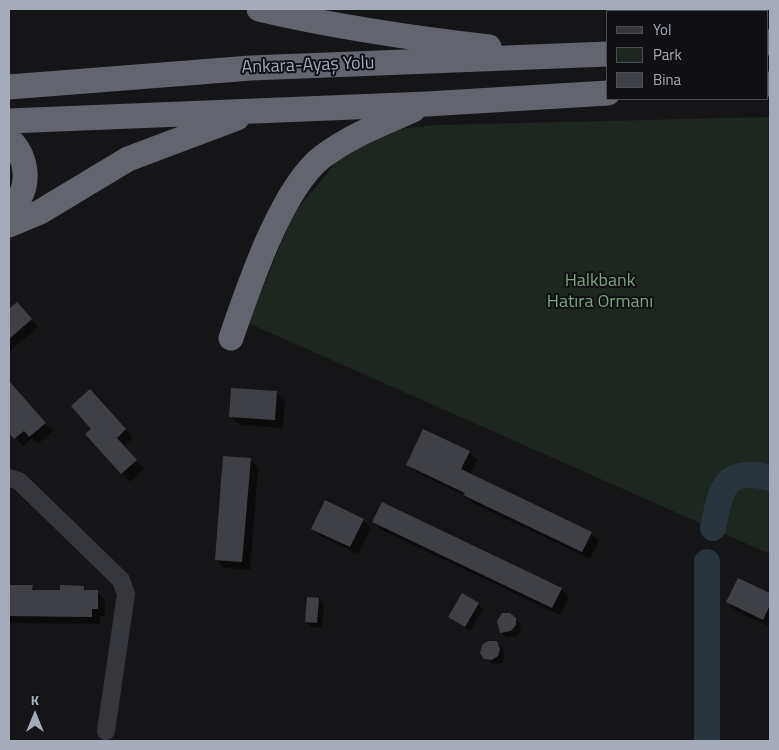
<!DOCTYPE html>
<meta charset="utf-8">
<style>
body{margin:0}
#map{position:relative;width:779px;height:750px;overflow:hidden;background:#151518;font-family:"Titillium Web",sans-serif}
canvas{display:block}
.frame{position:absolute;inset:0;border:10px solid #a6abb9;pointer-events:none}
.legend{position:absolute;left:606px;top:10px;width:162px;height:90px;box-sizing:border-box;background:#101013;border:1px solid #4c4e55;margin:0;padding:6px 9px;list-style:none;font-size:15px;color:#a6abb9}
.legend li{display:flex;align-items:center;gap:10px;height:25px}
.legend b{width:25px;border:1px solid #4c4e55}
.north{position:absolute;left:10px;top:690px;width:50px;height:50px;-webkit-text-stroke:4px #101013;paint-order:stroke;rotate:0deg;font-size:14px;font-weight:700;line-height:20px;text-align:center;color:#a6abb9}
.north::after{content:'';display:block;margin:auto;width:18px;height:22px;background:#a6abb9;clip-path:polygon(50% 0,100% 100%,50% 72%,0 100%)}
</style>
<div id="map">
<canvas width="779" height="750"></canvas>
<div class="frame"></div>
<ul class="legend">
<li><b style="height:6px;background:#36373d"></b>Yol</li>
<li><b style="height:14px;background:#1d261f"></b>Park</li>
<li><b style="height:14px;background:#3f4045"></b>Bina</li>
</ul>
<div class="north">K</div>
</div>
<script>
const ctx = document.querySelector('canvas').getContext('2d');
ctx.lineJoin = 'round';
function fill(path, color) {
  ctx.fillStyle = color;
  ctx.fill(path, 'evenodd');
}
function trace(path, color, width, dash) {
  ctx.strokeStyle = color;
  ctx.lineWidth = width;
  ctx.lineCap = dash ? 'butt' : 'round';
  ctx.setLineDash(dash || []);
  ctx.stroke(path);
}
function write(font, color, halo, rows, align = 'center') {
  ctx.font = font + ' "Titillium Web",sans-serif';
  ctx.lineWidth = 4;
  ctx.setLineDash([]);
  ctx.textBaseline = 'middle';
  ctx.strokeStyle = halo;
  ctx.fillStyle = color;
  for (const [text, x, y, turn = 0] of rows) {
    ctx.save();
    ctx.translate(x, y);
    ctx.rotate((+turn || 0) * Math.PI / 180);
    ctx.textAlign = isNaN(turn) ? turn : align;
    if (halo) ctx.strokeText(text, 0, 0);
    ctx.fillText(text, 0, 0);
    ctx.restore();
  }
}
fill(new Path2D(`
 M 770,117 L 770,554 L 248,323 L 293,215 L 342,155 L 390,130 L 434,125 Z`), '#1d261f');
fill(new Path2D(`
 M 17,304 L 38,327 L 9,352 L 9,311 Z
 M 10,384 L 53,431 L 38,444 L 32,438 L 23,446 L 9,431 Z
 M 276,392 L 285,400 L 283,428 L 239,425 L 231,417 Z
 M 98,398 L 133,438 L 124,446 L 144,469 L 130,482 L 87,434 L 93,429 Z
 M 469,452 L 477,460 L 470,475 L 591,533 L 599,541 L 590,559 L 473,503 L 467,497 L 416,472 L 408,464 Z
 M 250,459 L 258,468 L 250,570 L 224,568 L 216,559 Z
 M 363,520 L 371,528 L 358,554 L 320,536 L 312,528 Z
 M 374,522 L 561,589 L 569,597 L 560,615 L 382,530 Z
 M 738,580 L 770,595 L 770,627 L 735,610 L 727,602 Z
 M 32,586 L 37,591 L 61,591 L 84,587 L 88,592 L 97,592 L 105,600 L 105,616 L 100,616 L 100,624 L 9,623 L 9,591 Z
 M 319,599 L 324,604 L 322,628 L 311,627 L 306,622 Z
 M 478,604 L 483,609 L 470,631 L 450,617 Z
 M 509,614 L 520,624 L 521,631 L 516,636 L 506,637 L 501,632 Z
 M 497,642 L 502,647 L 504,657 L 502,663 L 493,665 L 488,659 Z`), '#0007');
trace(new Path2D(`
 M 713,528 C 721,489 723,466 770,478
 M 707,741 L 707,562`), '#2a343c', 26);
fill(new Path2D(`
 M 17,302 L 32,319 L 9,339 L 9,309 Z
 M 9,381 L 46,423 L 29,437 L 24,431 L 14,439 L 9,433 Z
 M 231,388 L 277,391 L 275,420 L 229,417 Z
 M 90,389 L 126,429 L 117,438 L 137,460 L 121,474 L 85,434 L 91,429 L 71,406 Z
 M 423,429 L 470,451 L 461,469 L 592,532 L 582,552 L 463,495 L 465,493 L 406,465 Z
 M 223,456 L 251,458 L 242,562 L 215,560 Z
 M 325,500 L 364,519 L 350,547 L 311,529 Z
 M 382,502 L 562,588 L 552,608 L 372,522 Z
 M 738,578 L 770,593 L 770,605 L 763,620 L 726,602 Z
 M 9,585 L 33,585 L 32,590 L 60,590 L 60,585 L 84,586 L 84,590 L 98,590 L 98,609 L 92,609 L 92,617 L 9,616 Z
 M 462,593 L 479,603 L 465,627 L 448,617 Z
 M 307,597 L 319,598 L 317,623 L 305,622 Z
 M 502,613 L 510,613 L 516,618 L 516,625 L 511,631 L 500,633 L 497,621 Z
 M 497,641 L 500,649 L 498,656 L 492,660 L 484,659 L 480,653 L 482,645 L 488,641 Z`), '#3f4045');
trace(new Path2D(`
 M 9,478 L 19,481 L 121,580 L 126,594 L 106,731`), '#36373d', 18);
trace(new Path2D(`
 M 259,9 C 335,27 411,38 489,47
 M 768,43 L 770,42
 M 768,84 L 770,84
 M 9,87 L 251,68 L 608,54
 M 9,121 L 427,104 L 608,93
 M 9,139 C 29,157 32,192 9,210
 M 9,225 L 40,212 L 128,159 L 237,118
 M 231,338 C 248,289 281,189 322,157 C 350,136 381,124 413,110`), '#62646e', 25);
write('18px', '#a6abb9', '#101013', [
 ["Ankara-Ayaş Yolu",308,66,-2]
]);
write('18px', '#7ca580', '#101013', [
 ["Halkbank",600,282],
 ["Hatıra Ormanı",600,303]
]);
</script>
